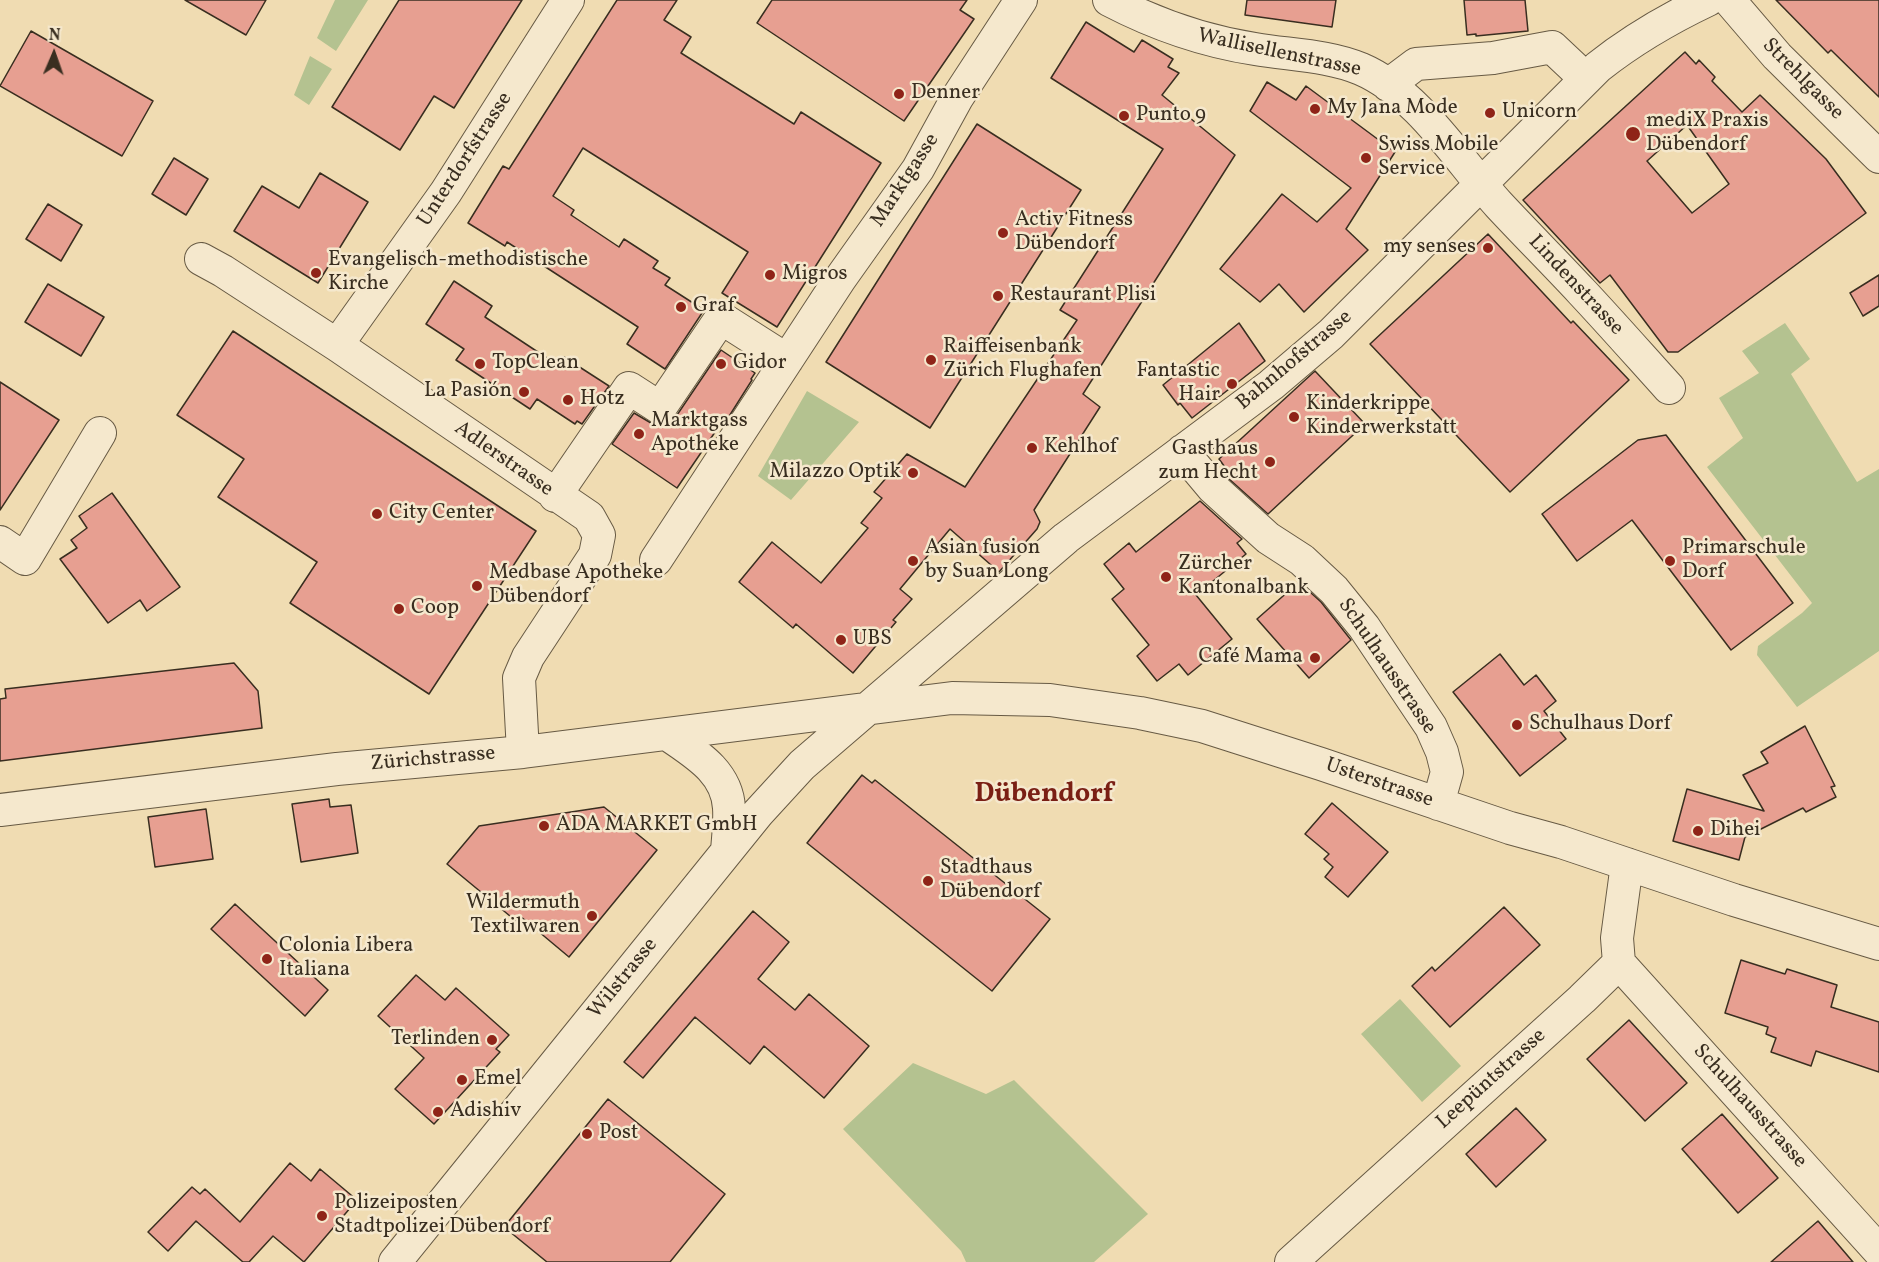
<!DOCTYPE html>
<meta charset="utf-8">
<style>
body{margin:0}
#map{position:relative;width:1879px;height:1262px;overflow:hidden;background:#f0dcb2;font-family:Vollkorn,serif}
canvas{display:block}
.north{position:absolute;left:24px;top:24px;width:60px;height:60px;-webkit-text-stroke:4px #f5e8cd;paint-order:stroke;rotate:2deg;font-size:16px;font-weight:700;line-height:24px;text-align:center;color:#392e20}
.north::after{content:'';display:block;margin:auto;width:21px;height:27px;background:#392e20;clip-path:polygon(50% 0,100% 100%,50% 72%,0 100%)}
</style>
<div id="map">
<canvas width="1879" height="1262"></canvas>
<div class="north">N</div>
</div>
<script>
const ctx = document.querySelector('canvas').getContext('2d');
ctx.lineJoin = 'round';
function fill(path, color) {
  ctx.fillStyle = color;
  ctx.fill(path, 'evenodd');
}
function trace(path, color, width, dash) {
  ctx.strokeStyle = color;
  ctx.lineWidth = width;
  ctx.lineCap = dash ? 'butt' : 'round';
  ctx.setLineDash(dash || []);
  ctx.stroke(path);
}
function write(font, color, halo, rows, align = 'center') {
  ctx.font = font + ' Vollkorn,serif';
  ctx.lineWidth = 5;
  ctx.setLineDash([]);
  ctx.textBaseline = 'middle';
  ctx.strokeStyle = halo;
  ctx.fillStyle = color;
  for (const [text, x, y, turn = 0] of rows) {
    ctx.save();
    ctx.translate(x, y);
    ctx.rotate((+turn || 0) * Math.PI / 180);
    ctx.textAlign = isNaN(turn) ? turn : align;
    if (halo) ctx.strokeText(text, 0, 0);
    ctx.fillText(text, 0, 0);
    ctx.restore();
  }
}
fill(new Path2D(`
 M 335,0 L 368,0 L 336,51 L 317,38 Z
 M 310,56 L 332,69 L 309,105 L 294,95 Z
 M 1785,323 L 1810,359 L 1791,374 L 1857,482 L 1879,469 L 1879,651 L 1797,707 L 1757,655 L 1758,646 L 1802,613 L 1812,603 L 1707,467 L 1743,438 L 1719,398 L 1759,373 L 1742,351 Z
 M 807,391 L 859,422 L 791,500 L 758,476 Z
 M 1400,999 L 1461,1066 L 1422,1102 L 1361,1034 Z
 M 913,1063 L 986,1094 L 1014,1080 L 1148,1214 L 1094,1262 L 966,1262 L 961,1251 L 843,1129 Z`), '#b4c290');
const building = new Path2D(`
 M 185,0 L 266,0 L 246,35 Z
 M 399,0 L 522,0 L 454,108 L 434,96 L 400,150 L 332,107 Z
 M 617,0 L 677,0 L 664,20 L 691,37 L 681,53 L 794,124 L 801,112 L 881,163 L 777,327 L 722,293 L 748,252 L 583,148 L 553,196 L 574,210 L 571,215 L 619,247 L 624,239 L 658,261 L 653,268 L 670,278 L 665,285 L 704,310 L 665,369 L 627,344 L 638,327 L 507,242 L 505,246 L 468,223 L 503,166 L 509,169 Z
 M 772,0 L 967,0 L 960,10 L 974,19 L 904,121 L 757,23 Z
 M 1247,0 L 1336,0 L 1332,27 L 1245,15 Z
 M 1464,0 L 1525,0 L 1528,31 L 1476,36 L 1476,34 L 1467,35 Z
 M 1776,0 L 1879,0 L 1879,97 L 1831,50 L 1828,53 Z
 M 1086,22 L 1134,52 L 1142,40 L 1173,59 L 1168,67 L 1179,73 L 1162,95 L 1235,155 L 1083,394 L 1100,407 L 1034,510 L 1040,522 L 1037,529 L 999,572 L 950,529 L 900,589 L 912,599 L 893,620 L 896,622 L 853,673 L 796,624 L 793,628 L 739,582 L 772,542 L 821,583 L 868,528 L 861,523 L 882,498 L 874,492 L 907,454 L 965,487 L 1077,320 L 1060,310 L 1163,149 L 1051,78 Z
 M 31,31 L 153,101 L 122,156 L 0,86 Z
 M 1685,52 L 1696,64 L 1699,60 L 1715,77 L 1712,81 L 1742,112 L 1760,95 L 1826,159 L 1866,213 L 1678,352 L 1668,352 L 1610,275 L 1600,283 L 1523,200 ZM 1687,125 L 1729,184 L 1692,213 L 1647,161 Z
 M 1267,82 L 1296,100 L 1306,86 L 1395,152 L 1346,229 L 1368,250 L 1304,312 L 1279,284 L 1260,302 L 1220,269 L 1282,194 L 1317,222 L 1351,188 L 1250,111 Z
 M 977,124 L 1081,190 L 930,428 L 826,362 Z
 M 174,158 L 208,179 L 186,215 L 152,194 Z
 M 320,173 L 368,202 L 318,283 L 234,231 L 262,186 L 299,208 Z
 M 48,204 L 82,225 L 61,261 L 26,239 Z
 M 1488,234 L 1571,323 L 1573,321 L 1629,380 L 1510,492 L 1370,344 Z
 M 1879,275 L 1879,306 L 1863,316 L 1850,293 Z
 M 454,281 L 492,306 L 485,317 L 559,366 L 564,357 L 609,386 L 582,424 L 577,421 L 575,424 L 537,399 L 530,409 L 456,360 L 464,349 L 426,324 Z
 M 48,284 L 104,317 L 81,356 L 25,322 Z
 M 1239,323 L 1265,361 L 1192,418 L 1180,403 L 1178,405 L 1163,385 Z
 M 233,331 L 536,531 L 429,694 L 290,603 L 317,562 L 218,497 L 244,459 L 177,415 Z
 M 721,350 L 755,373 L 751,379 L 752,380 L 728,418 L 726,416 L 677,488 L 612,444 L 634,413 L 651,423 L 667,426 L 675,418 Z
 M 1315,371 L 1365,424 L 1268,514 L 1228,478 L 1231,476 L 1233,478 L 1219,459 Z
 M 0,382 L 59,420 L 0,510 Z
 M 1666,435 L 1793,603 L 1731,650 L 1632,520 L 1577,561 L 1542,514 L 1638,440 Z
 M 112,493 L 180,587 L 147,611 L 140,600 L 108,623 L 60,559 L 77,548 L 71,540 L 87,528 L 79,516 Z
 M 1200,501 L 1242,539 L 1237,543 L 1246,554 L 1196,595 L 1232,639 L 1188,675 L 1179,664 L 1157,681 L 1137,656 L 1149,645 L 1112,599 L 1124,589 L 1104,564 L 1129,543 L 1136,552 Z
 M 1299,582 L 1321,602 L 1351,640 L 1309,678 L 1257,619 Z
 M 1500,654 L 1524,685 L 1536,675 L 1556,701 L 1544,711 L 1566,739 L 1520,776 L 1453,692 Z
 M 234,663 L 258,691 L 262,728 L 0,761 L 0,699 L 6,698 L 5,689 Z
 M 1805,726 L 1835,786 L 1831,787 L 1836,797 L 1806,812 L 1803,808 L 1745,837 L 1739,860 L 1673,841 L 1687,789 L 1764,811 L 1743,775 L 1768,763 L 1761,752 Z
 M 862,775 L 872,783 L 875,780 L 1050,919 L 992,991 L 807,843 Z
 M 329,799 L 330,807 L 351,805 L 358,853 L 301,862 L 292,804 Z
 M 1332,803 L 1388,852 L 1348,897 L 1325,877 L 1333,867 L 1324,859 L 1329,854 L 1305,834 Z
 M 604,807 L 657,850 L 569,957 L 520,916 L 516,921 L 447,864 L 479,826 Z
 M 206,809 L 213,859 L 155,867 L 148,817 Z
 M 235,904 L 328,990 L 305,1016 L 211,929 Z
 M 1504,907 L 1540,945 L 1450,1027 L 1412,986 L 1432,967 L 1435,971 Z
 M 753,911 L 789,942 L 758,979 L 795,1010 L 809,994 L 869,1046 L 824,1098 L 764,1046 L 750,1064 L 695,1017 L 643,1078 L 624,1062 Z
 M 1741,960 L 1785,974 L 1787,969 L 1837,985 L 1831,1007 L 1879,1022 L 1879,1072 L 1816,1051 L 1811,1066 L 1771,1052 L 1776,1038 L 1766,1034 L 1768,1027 L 1725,1013 Z
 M 416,975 L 445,1000 L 456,988 L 509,1035 L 496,1049 L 500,1052 L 434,1124 L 395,1089 L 424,1058 L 378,1016 Z
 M 1629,1020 L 1687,1083 L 1645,1121 L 1587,1059 Z
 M 608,1099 L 725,1194 L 670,1262 L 547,1262 L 504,1227 Z
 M 1516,1108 L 1546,1140 L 1496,1187 L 1466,1154 Z
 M 1722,1114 L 1778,1178 L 1738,1213 L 1682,1149 Z
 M 290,1163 L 311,1181 L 320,1169 L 357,1200 L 304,1262 L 273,1236 L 249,1262 L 243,1262 L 196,1221 L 168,1251 L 148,1232 L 192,1187 L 200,1194 L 205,1189 L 240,1222 Z
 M 1818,1221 L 1853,1262 L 1771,1262 Z`);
fill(building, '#e79f91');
trace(building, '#392e20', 1.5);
const minor = new Path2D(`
 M 1109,0 C 1155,24 1203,41 1255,49 C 1289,55 1328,55 1361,69 C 1419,94 1458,160 1499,205 C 1526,234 1554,262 1581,291 C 1611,323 1640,356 1669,388
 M 1729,0 L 1777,56 L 1879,157
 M 1388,85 L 1416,64 L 1493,58 L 1552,47 L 1586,79
 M 201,259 L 223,271 L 337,345 L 589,517 L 599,535 L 595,555 L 528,657 L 519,678 L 523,752
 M 337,345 L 446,192 L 568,0
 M 1182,451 L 1213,488 L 1268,538 L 1302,560 L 1334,590 L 1364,627 L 1431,727 L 1442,752 L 1447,772 L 1438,804
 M 555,496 L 629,388 L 660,408 L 721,318 L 787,360
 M 0,542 L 25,559 L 100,433
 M 656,560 L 840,279 L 918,169 L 957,98 L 1021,0
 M 667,734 C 694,753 727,771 729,808 C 730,822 728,837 727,851
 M 0,810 L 337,769 L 523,752 L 952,698 L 1050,700 L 1140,713 L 1202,726 L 1321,764 L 1510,828 L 1561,842 L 1734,900 L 1879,944
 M 1619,963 L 1879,1251
 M 395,1262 L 758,813 L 802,765 L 1066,538 L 1271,385 L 1331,334 L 1598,67 C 1632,40 1668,19 1708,0
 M 1291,1262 L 1582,999 L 1619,963 L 1617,938 L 1627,864`);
trace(minor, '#675a44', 34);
trace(minor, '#f5e8cd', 32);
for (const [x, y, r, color] of [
 [899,94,6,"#8f2418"],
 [1315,109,6,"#8f2418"],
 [1490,113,6,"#8f2418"],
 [1124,116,6,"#8f2418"],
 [1633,134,8,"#8f2418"],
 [1366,158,6,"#8f2418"],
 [1003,233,6,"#8f2418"],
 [1488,248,6,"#8f2418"],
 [316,273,6,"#8f2418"],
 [770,275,6,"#8f2418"],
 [998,296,6,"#8f2418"],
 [681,307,6,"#8f2418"],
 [931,360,6,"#8f2418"],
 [480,364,6,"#8f2418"],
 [721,364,6,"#8f2418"],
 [1232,384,6,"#8f2418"],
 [524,392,6,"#8f2418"],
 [568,400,6,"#8f2418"],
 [1294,417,6,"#8f2418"],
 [639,434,6,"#8f2418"],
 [1032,448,6,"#8f2418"],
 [1270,462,6,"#8f2418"],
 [913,473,6,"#8f2418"],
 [377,514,6,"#8f2418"],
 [913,561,6,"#8f2418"],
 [1670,561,6,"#8f2418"],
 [1166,577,6,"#8f2418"],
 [477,586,6,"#8f2418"],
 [399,609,6,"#8f2418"],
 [841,640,6,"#8f2418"],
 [1315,658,6,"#8f2418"],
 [1517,725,6,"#8f2418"],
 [544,826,6,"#8f2418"],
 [1698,831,6,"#8f2418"],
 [928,881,6,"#8f2418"],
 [592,916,6,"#8f2418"],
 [267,959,6,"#8f2418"],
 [492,1040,6,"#8f2418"],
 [462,1080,6,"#8f2418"],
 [438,1112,6,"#8f2418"],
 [587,1134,6,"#8f2418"],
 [322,1216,6,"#8f2418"]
]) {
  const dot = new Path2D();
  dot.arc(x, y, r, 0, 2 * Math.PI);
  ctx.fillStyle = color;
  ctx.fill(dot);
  trace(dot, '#f5e8cd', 2);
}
write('21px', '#392e20', '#f5e8cd', [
 ["Wallisellenstrasse",1279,54,12],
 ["Strehlgasse",1802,80,45],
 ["Unterdorfstrasse",466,160,-57],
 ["Marktgasse",906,181,-57],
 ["Lindenstrasse",1575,286,47],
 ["Bahnhofstrasse",1295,361,-40],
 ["Adlerstrasse",503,460,35],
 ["Schulhausstrasse",1386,667,56],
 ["Zürichstrasse",433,760,-5],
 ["Usterstrasse",1379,784,19],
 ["Wilstrasse",624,979,-51],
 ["Leepüntstrasse",1492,1080,-42],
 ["Schulhausstrasse",1749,1107,48]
]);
write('21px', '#392e20', '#f5e8cd', [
 ["Denner",911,94],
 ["My Jana Mode",1327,109],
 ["Unicorn",1502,113],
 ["Punto 9",1136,116],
 ["mediX Praxis",1646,122],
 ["Dübendorf",1646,146],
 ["Swiss Mobile",1378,146],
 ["Service",1378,170],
 ["Activ Fitness",1015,221],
 ["Dübendorf",1015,245],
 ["my senses",1476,248,"right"],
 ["Evangelisch-methodistische",328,261],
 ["Kirche",328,285],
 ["Migros",782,275],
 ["Restaurant Plisi",1010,296],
 ["Graf",693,307],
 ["Raiffeisenbank",943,348],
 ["Zürich Flughafen",943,372],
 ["TopClean",492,364],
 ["Gidor",733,364],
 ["Fantastic",1220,372,"right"],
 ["Hair",1220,396,"right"],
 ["La Pasión",512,392,"right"],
 ["Hotz",580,400],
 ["Kinderkrippe",1306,405],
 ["Kinderwerkstatt",1306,429],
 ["Marktgass",651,422],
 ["Apotheke",651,446],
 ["Kehlhof",1044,448],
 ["Gasthaus",1258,450,"right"],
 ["zum Hecht",1258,474,"right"],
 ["Milazzo Optik",901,473,"right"],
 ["City Center",389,514],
 ["Asian fusion",925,549],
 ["by Suan Long",925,573],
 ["Primarschule",1682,549],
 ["Dorf",1682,573],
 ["Zürcher",1178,565],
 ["Kantonalbank",1178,589],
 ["Medbase Apotheke",489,574],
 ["Dübendorf",489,598],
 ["Coop",411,609],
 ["UBS",853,640],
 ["Café Mama",1303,658,"right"],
 ["Schulhaus Dorf",1529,725],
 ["ADA MARKET GmbH",556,826],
 ["Dihei",1710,831],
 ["Stadthaus",940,869],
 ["Dübendorf",940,893],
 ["Wildermuth",580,904,"right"],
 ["Textilwaren",580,928,"right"],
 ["Colonia Libera",279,947],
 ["Italiana",279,971],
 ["Terlinden",480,1040,"right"],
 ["Emel",474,1080],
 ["Adishiv",450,1112],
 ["Post",599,1134],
 ["Polizeiposten",334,1204],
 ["Stadtpolizei Dübendorf",334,1228]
], 'left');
write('bold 27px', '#7a1f14', '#f5e8cd', [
 ["Dübendorf",1044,796]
]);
</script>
